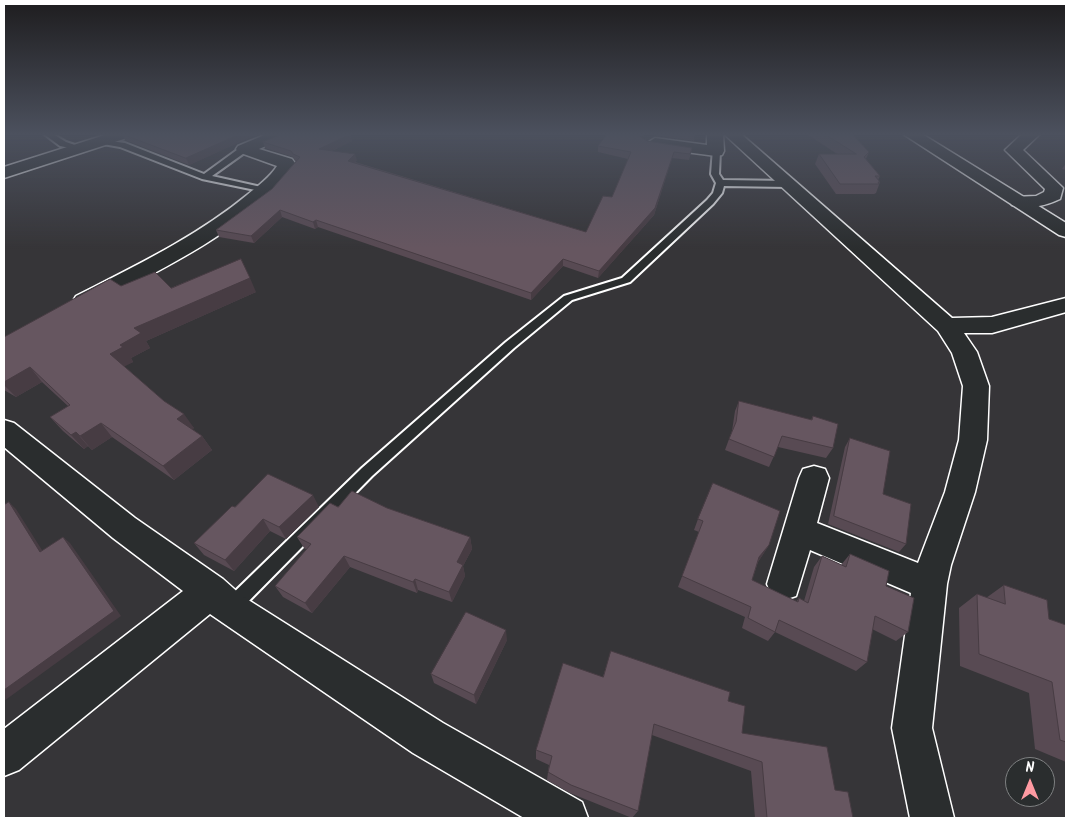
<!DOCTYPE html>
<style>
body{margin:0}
#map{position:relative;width:1070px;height:822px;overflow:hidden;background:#363538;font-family:Kalam,sans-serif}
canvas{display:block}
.frame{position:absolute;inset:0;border:5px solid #fff;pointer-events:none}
.north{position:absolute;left:1005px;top:757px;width:50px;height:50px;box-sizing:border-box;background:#2a2d2e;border:1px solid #7f8182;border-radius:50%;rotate:0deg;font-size:14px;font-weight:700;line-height:20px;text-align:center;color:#fff}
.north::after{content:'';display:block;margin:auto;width:18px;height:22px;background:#ff9aa2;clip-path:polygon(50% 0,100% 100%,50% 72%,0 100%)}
</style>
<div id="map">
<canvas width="1070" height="822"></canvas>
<div class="frame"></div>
<div class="north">N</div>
</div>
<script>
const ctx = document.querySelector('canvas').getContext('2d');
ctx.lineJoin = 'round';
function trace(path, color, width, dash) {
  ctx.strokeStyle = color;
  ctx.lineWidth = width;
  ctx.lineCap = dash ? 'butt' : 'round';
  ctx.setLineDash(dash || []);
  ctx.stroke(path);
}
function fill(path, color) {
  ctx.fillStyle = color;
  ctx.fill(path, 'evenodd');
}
const lane = new Path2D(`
 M 44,134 L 53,134 L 66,142 L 84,148 L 80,150 L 60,146 Z
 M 103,140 L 125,143 L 204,174 L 241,147 L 247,147 L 247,151 L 212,176 L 270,189 L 265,192 L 202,179 L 120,147 L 103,144 Z
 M 713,149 L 720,151 L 719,174 L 723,180 L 788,181 L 792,184 L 788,187 L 724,186 L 722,193 L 713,204 L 630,282 L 572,300 L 514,348 L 372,476 L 236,614 L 230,617 L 224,614 L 221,608 L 224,602 L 362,468 L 506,342 L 564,296 L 622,278 L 707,200 L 713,193 L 716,183 L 711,174 Z`);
const street = new Path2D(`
 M 108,134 L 132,134 L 130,137 L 4,178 L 4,167 Z
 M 267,134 L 289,134 L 287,137 L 259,149 L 292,159 L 295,163 C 295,172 286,178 280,184 C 229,239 157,271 92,306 L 84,308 L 76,306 L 73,301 L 76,296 C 135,266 196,237 247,195 C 258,186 270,177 277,166 L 238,152 L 236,149 L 238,146 Z
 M 707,134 L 723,134 L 724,151 L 722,155 L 716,156 L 655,148 L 647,143 L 655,138 L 707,145 Z
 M 724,134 L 741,134 L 952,318 L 992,317 L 1066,298 L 1066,312 L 992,333 L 964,333 L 977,352 L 989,386 L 987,440 L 975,492 L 951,565 L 947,584 L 932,728 L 954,818 L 910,818 L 892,728 L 911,593 L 810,550 L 796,596 L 784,600 L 772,596 L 767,584 L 799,478 L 803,469 L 814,466 L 825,469 L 829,478 L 817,523 L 918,563 L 945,492 L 959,440 L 963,386 L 952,353 L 938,331 Z
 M 1022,134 L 1040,134 L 1023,150 L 1063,188 L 1060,199 C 1043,207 1030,209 1012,205 L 1010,201 L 1012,197 L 1036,196 L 1044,192 L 1045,189 L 1005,150 Z
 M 4,420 L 14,423 L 135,518 L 223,579 L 242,596 L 443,723 L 582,802 L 588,818 L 524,818 L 413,753 L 210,614 L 19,770 L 4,776 L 4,729 L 183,591 L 113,538 L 4,447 Z`);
const secondary = new Path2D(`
 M 903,134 L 922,134 L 1066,223 L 1066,237 L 1059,235 Z`);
trace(lane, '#fff', 4);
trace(street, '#fff', 3);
trace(secondary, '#fff', 3);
fill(lane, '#2a2d2e');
fill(street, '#2a2d2e');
fill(secondary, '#2a2d2e');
fill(new Path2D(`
 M 122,134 L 261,134 L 244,140 L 189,165 L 125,140 Z
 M 351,134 L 352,141 L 332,151 L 357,160 L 355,162 L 586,232 L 612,197 L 628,159 L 598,152 L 598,146 L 607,134 L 695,134 L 694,141 L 646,134 L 641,137 L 647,141 L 692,148 L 689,160 L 672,158 L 654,215 L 598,278 L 563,266 L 531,300 L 318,227 L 315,229 L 282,217 L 254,243 L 219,237 L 216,230 L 272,189 L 296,161 L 295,161 L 293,157 L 265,148 L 263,142 Z
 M 807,134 L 852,134 L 869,152 L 866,159 L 880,176 L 878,180 L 880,182 L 876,193 L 874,194 L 836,194 L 815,164 L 819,154 L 837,154 Z
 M 1066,163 L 1066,170 L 1062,169 Z
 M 121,286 L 256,292 L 146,341 L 150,348 L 131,358 L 133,362 L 124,366 L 194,428 L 192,429 L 202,436 L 212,450 L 174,480 L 112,437 L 92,450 L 88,446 L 84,449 L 63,431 L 50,417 L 68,406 L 42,382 L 16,397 L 4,390 L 4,337 Z
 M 739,401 L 811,420 L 813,416 L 833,448 L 826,458 L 778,447 L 769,467 L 725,450 L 732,431 L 735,411 Z
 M 850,438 L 883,494 L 906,544 L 899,552 L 828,524 L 845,447 Z
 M 235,507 L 319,507 L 286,539 L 270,531 L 234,571 L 204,555 L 194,543 Z
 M 338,507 L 387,508 L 470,537 L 472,549 L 463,566 L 465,576 L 452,602 L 418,590 L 417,593 L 350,567 L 312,613 L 283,597 L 275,586 L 307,550 L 304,548 L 297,537 Z
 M 698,519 L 769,545 L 758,562 L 752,580 L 796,602 L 799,598 L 804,601 L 814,567 L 822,556 L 841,565 L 850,554 L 886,586 L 908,632 L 896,641 L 872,629 L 867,662 L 856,671 L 775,632 L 768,641 L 742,628 L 745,617 L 678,587 L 699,532 L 694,530 Z
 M 1004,585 L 1049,619 L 1066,625 L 1066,762 L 1035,749 L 1029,693 L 960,666 L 959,608 L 977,594 L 986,598 Z
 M 507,640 L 476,704 L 434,683 L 431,674 Z
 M 603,677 L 728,701 L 742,733 L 835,790 L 853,818 L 755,818 L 751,771 L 652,735 L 638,811 L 632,818 L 570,793 L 547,780 L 548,772 L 549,765 L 536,759 L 536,750 Z`), '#584a53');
fill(new Path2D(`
 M 240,134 L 261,134 L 244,140 L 189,165 L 186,158 Z
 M 351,134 L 352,141 L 321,156 L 319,149 Z
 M 637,134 L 646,134 L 636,140 Z
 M 674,152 L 672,158 L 654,215 L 598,278 L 599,271 Z
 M 355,154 L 357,160 L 350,167 L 348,161 Z
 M 280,210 L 282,217 L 254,243 L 251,236 Z
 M 316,220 L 318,227 L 315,229 L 313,222 Z
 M 563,259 L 563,266 L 531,300 L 531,293 Z
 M 250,278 L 256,292 L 146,341 L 150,348 L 131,358 L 133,362 L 120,369 L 110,354 L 120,345 L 134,328 Z
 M 30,367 L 42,382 L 16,397 L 4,385 L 4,382 Z
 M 184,414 L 194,428 L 186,434 L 177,419 Z
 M 101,423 L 112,437 L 92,450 L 80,436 Z
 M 76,432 L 88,446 L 84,449 L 71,435 Z
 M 202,436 L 212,450 L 174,480 L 163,466 Z
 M 313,495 L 319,507 L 286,539 L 279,527 Z
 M 9,502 L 16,509 L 47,558 L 40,552 Z
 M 263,519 L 270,531 L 234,571 L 225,560 Z
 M 63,537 L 70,543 L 121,616 L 4,701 L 4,690 Z
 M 470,537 L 472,549 L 463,566 L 465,576 L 452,602 L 449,592 L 457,562 Z
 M 769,545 L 762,556 L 753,568 L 759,557 Z
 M 344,556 L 350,567 L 312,613 L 305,603 Z
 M 415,579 L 418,590 L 417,593 L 413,582 Z
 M 506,630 L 507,640 L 476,704 L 474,695 Z`), '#473c43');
const building = new Path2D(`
 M 122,134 L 240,134 L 186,158 Z
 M 282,134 L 351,134 L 319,149 L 355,154 L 348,161 L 586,232 L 603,196 L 612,197 L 631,152 L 598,146 L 607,134 L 637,134 L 647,141 L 692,148 L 690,154 L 674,152 L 655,208 L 599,271 L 563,259 L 531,293 L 316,220 L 313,222 L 280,210 L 251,236 L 216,230 L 272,189 L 300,157 L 293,154 L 291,151 L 263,142 Z
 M 825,134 L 852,134 L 869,152 L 864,157 L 880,176 L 875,176 L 880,182 L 878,182 L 879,184 L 840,184 L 819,154 L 856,154 Z
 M 241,259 L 250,278 L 134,328 L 141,333 L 120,345 L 123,347 L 110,354 L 164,401 L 184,414 L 177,419 L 202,436 L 163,466 L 101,423 L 80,436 L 76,432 L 71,435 L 50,417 L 70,405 L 30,367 L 4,382 L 4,337 L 110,279 L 121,286 L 155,272 L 171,288 Z
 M 739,401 L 812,420 L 813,416 L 838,424 L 833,448 L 782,436 L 774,457 L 729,439 L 736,422 Z
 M 850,438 L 890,451 L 883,494 L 911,504 L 906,544 L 834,516 Z
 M 268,474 L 313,495 L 279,527 L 263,519 L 225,560 L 194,543 L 232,506 L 235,507 Z
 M 713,483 L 780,511 L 769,545 L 759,557 L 752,580 L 798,602 L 799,598 L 808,603 L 822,556 L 846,567 L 850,554 L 889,571 L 886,586 L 914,598 L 908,632 L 875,616 L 867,662 L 779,620 L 775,632 L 748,618 L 751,607 L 682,576 L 703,521 L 698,519 Z
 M 352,491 L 387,508 L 470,537 L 457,562 L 463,565 L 449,592 L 415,579 L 413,582 L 344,556 L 305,603 L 275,586 L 311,544 L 297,537 L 330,503 L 338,507 Z
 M 9,502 L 40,552 L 63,537 L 114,611 L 4,690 L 4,505 Z
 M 1004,585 L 1047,600 L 1049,619 L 1066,625 L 1066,742 L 1060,740 L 1052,682 L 979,654 L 977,594 L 1005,604 Z
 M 466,612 L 506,630 L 474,695 L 431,674 Z
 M 611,651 L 730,692 L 728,701 L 745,706 L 742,733 L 827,747 L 835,790 L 848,792 L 853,818 L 767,818 L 762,762 L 654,724 L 638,811 L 571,785 L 548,772 L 552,756 L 536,750 L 563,663 L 603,677 Z`);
fill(building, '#665660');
trace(building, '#473c43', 1);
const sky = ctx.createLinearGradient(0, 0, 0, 249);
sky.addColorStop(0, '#1e1d1f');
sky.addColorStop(0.54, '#4c515e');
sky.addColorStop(1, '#4c515e00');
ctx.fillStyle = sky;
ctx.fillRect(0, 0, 1070, 249);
</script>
